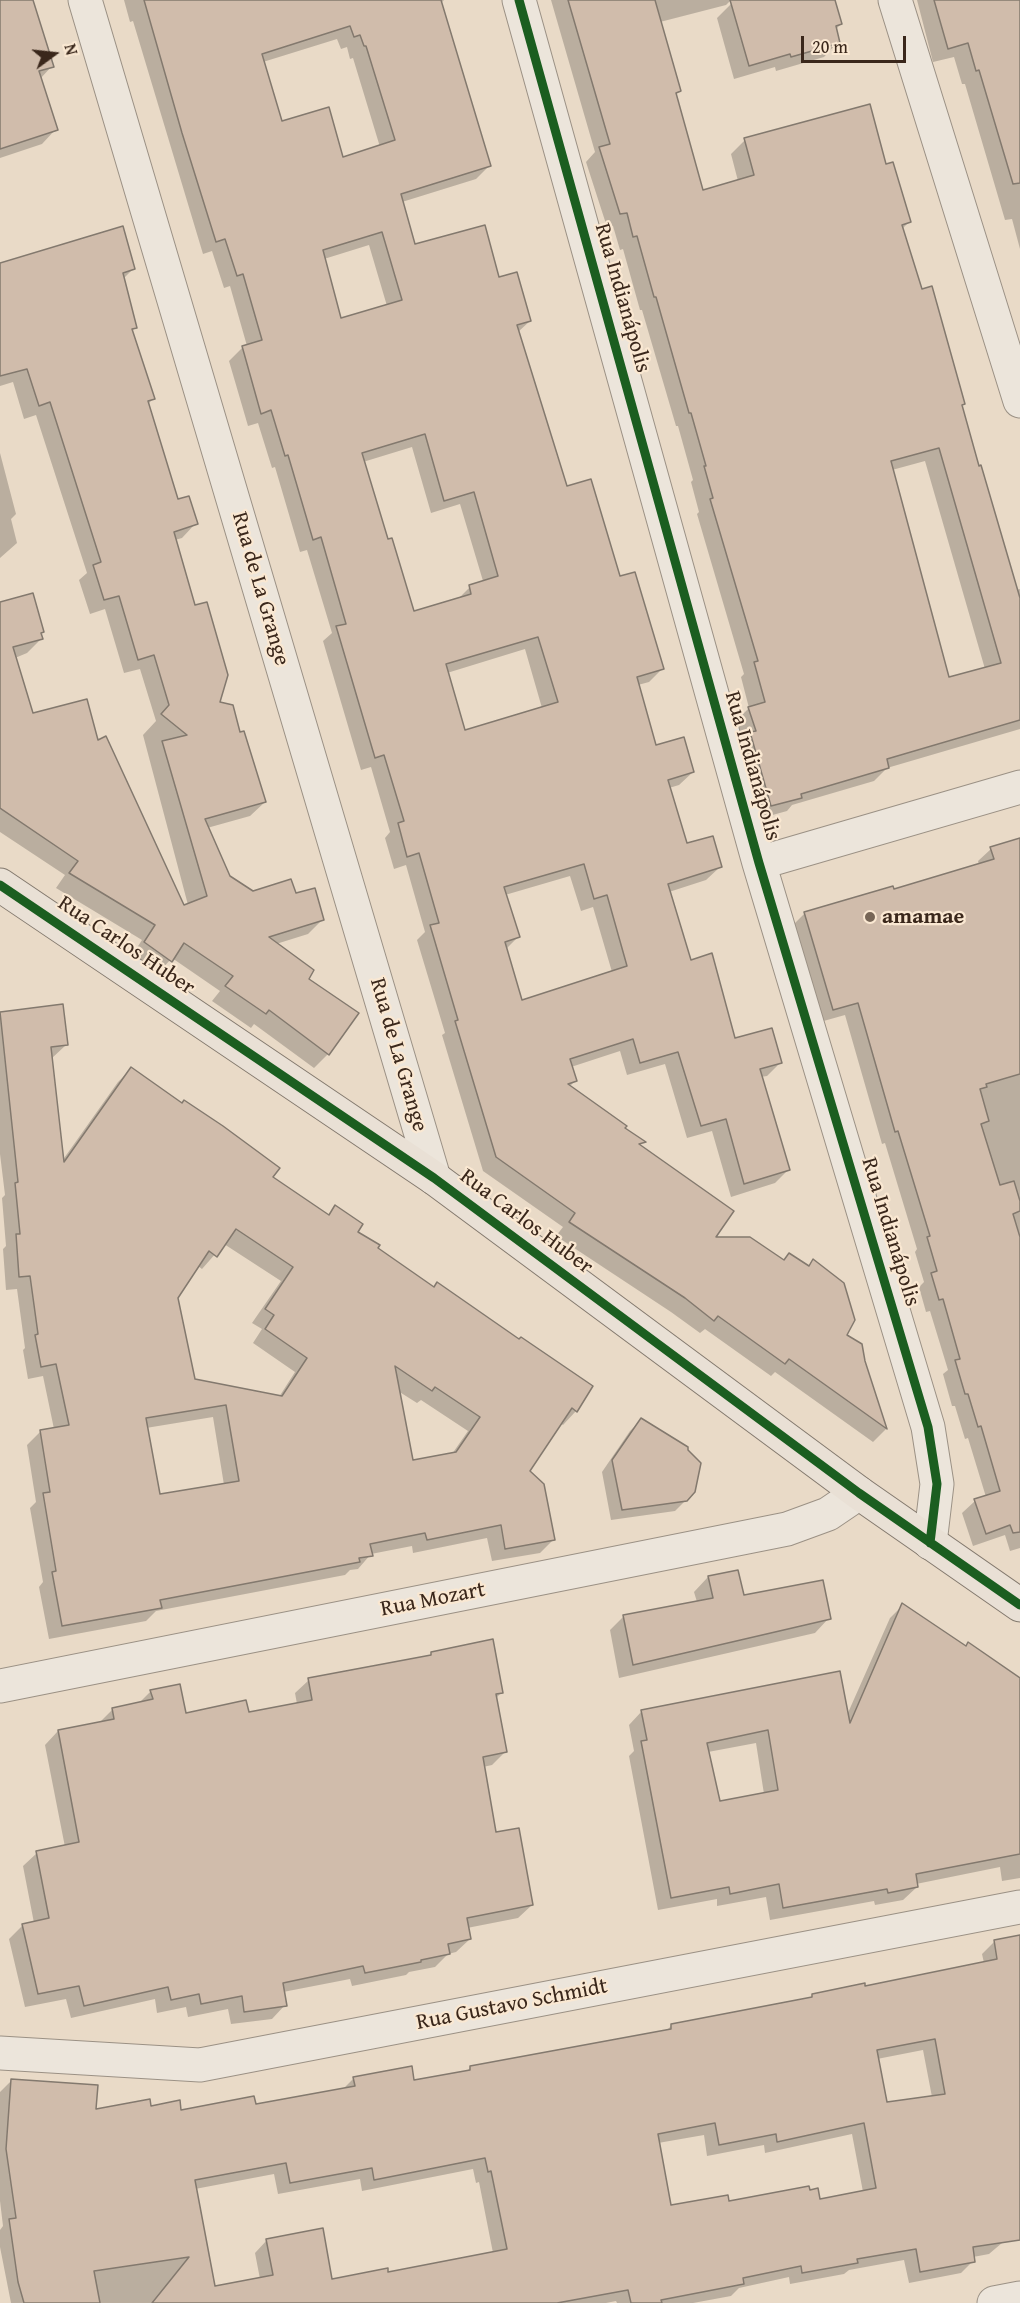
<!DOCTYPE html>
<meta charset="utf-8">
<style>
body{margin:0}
#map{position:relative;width:1020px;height:2303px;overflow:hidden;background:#e9dac7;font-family:"Gentium Book Plus",serif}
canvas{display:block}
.north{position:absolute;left:24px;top:24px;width:60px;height:60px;-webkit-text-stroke:4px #fae8d2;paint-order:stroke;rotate:75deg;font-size:16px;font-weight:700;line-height:24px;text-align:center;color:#3a271b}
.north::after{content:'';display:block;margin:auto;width:21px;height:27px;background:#3a271b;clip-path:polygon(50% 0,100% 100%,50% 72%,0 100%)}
.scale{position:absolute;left:801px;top:36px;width:105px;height:27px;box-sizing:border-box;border:3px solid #3a271b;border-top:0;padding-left:8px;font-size:18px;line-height:21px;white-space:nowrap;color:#3a271b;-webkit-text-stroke:4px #fae8d2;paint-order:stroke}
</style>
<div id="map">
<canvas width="1020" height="2303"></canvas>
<div class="north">N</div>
<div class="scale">20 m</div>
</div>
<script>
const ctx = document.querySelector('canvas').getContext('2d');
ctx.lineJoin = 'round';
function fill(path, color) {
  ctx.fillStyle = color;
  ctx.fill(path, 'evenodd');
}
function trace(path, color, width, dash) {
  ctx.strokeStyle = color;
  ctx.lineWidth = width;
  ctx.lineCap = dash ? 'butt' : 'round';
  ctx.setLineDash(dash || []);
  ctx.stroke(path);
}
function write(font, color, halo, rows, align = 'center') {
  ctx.font = font + ' "Gentium Book Plus",serif';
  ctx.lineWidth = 4.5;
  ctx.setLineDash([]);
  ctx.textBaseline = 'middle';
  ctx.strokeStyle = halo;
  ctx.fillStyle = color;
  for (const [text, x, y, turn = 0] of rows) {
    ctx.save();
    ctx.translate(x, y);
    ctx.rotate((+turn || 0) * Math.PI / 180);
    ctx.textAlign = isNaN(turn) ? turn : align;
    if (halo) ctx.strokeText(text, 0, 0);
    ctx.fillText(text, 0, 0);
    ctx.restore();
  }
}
fill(new Path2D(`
 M 0,0 L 31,0 L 52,66 L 40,79 L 56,129 L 42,144 L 0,158 Z
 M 124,0 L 444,0 L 441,3 L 489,166 L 476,179 L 402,202 L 414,246 L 498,279 L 530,321 L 518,332 L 566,488 L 619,578 L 663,668 L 649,682 L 638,685 L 655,746 L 693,772 L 679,785 L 669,788 L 686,845 L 720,867 L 706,880 L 669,892 L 690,961 L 734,1039 L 780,1063 L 767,1076 L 761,1077 L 788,1170 L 775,1183 L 731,1197 L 712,1131 L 687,1138 L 665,1064 L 627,1075 L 620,1051 L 571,1067 L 576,1080 L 570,1086 L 643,1142 L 639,1146 L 714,1239 L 783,1261 L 789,1255 L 807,1267 L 813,1261 L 845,1335 L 864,1362 L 886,1429 L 873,1442 L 775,1372 L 771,1376 L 705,1329 L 700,1333 L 671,1312 L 556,1236 L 563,1227 L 483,1171 L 442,1035 L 445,1033 L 417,940 L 425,932 L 406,865 L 394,869 L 385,838 L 390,832 L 371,767 L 361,770 L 323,641 L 332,633 L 307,550 L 300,552 L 275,467 L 272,468 L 258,423 L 248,426 L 229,361 L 243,347 L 247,346 L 230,286 L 224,288 L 212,251 L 203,254 L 133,21 L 130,22 ZM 337,39 L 341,49 L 347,47 L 350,59 L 353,58 L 380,147 L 342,158 L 281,123 L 263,62 ZM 369,245 L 387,306 L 340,319 L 324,259 ZM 412,447 L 431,513 L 460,504 L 483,581 L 470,587 L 457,600 L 413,613 L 387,541 L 363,462 ZM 525,649 L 542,708 L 464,732 L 447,673 ZM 570,876 L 581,911 L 593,907 L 612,972 L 521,1001 L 505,950 L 518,937 L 505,895 Z
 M 551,0 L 731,0 L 726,5 L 660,22 L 679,91 L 675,95 L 702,191 L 738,181 L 731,154 L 745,140 L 885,166 L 909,222 L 902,229 L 921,291 L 964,403 L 961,406 L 1016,590 L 1020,589 L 1020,729 L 887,768 L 874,781 L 792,805 L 787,811 L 758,819 L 735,722 L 749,708 L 741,677 L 744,674 L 697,514 L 699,512 L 691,482 L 693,480 L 678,426 L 676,426 L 642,310 L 640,310 L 623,249 L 620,250 L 613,226 L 607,227 L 586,162 L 595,152 ZM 925,461 L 985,669 L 948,679 L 892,470 Z
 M 744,0 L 834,0 L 841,24 L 835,30 L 838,42 L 824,57 L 776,71 L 775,67 L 734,79 L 717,18 L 731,4 Z
 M 917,0 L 1020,0 L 1020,249 L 1012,219 L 1005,220 L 965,84 L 962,84 L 954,57 L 933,62 Z
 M 0,264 L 133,269 L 123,279 L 136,327 L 131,332 L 154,398 L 147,405 L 177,500 L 196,523 L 182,538 L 175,540 L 218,704 L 239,734 L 265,802 L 250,816 L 207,828 L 229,877 L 252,892 L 295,895 L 322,920 L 308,934 L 276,944 L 307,979 L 328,1054 L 314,1068 L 254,1024 L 251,1028 L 212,1001 L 220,991 L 172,958 L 156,975 L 131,957 L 142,940 L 56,888 L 65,875 L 0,832 L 0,604 L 40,634 L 41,639 L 27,653 L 15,658 L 32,715 L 97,742 L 183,907 L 188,905 L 143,735 L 156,721 L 140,669 L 124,673 L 105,609 L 90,614 L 79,580 L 87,573 L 36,415 L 24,419 L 13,382 L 0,386 Z
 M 0,453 L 16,514 L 11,519 L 17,543 L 0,558 Z
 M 1020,838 L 1020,1548 L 1010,1551 L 1005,1535 L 973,1546 L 962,1513 L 975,1501 L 986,1497 L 968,1438 L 965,1439 L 955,1406 L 952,1406 L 943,1374 L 948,1370 L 930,1311 L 926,1312 L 919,1287 L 924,1282 L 915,1252 L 917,1249 L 885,1143 L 882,1144 L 845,1015 L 820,1022 L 792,926 L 805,913 L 893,891 L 979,865 L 978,861 L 991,849 Z
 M 62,1006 L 66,1045 L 51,1059 L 62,1161 L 118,1082 L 131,1069 L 270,1178 L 327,1216 L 335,1207 L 356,1232 L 576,1411 L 563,1425 L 560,1423 L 529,1471 L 553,1540 L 540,1553 L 492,1561 L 487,1538 L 413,1553 L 412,1546 L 371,1554 L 358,1569 L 350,1570 L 345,1575 L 156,1611 L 146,1621 L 49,1639 L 39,1587 L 43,1582 L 30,1508 L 36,1502 L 27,1445 L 40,1432 L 54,1429 L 43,1376 L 28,1379 L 23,1350 L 25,1348 L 17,1289 L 6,1290 L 3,1249 L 6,1246 L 2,1198 L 5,1195 L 0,1154 L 0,1014 ZM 224,1244 L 281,1281 L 252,1323 L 262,1329 L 253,1343 L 295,1372 L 279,1397 L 193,1380 L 176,1298 L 198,1266 L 202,1269 ZM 398,1391 L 417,1403 L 421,1400 L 468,1431 L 452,1454 L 412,1462 ZM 213,1417 L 224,1485 L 159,1496 L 146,1428 Z
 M 641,1420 L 686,1500 L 675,1511 L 611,1520 L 602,1472 L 630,1431 Z
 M 708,1577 L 743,1597 L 829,1618 L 815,1633 L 619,1678 L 610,1630 L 624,1616 L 697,1602 L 694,1592 Z
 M 903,1605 L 965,1647 L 1020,1680 L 1020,1878 L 1002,1881 L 1000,1867 L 916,1884 L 917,1887 L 903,1900 L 875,1905 L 874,1901 L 770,1920 L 766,1897 L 717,1906 L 717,1899 L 658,1910 L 629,1756 L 634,1751 L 629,1725 L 642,1711 L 847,1715 L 890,1618 ZM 756,1743 L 764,1794 L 718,1803 L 708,1752 Z
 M 431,1654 L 501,1693 L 496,1698 L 506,1751 L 492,1765 L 483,1767 L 495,1834 L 532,1905 L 518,1918 L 467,1928 L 470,1939 L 456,1952 L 448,1954 L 435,1967 L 409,1972 L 406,1975 L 352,1986 L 350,1979 L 283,1992 L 285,2005 L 272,2019 L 231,2024 L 228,2009 L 188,2017 L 186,2007 L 157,2013 L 155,1999 L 71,2018 L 66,1999 L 25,2007 L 9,1939 L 23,1925 L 34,1923 L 23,1866 L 37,1853 L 65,1847 L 45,1745 L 58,1731 L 99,1723 L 113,1709 L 138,1704 L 151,1691 L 185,1714 L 248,1713 L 297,1704 L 295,1693 L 309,1680 L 428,1657 Z
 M 1020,1937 L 1020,2235 L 1009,2237 L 989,2254 L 973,2257 L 973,2261 L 961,2273 L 909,2283 L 904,2260 L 849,2270 L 844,2274 L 790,2284 L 789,2277 L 739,2288 L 731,2296 L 693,2303 L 617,2303 L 616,2301 L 606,2303 L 11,2303 L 0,2247 L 0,2230 L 3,2226 L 0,2201 L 0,2092 L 11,2081 L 94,2111 L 150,2107 L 180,2111 L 255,2105 L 342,2090 L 354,2078 L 413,2081 L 465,2073 L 470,2068 L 666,2031 L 671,2026 L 809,1999 L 813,1995 L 864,1988 L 984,1963 L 982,1954 L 994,1942 ZM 923,2050 L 932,2097 L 886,2104 L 877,2059 ZM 852,2134 L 863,2192 L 818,2201 L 728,2203 L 669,2207 L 658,2143 L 704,2135 L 707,2156 L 764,2145 L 765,2153 ZM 473,2169 L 476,2183 L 479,2182 L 493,2253 L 387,2274 L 331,2280 L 267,2240 L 255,2253 L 260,2279 L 214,2288 L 195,2189 L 274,2174 L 278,2194 L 360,2179 L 362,2191 Z`), '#0003');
const building = new Path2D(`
 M 0,0 L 33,0 L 54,67 L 39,71 L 58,130 L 0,149 Z
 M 144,0 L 441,0 L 491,166 L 401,194 L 415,244 L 485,225 L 499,277 L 517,272 L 531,321 L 517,325 L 567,486 L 591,479 L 620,576 L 635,572 L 664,669 L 637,677 L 656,745 L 684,737 L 694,772 L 668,780 L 687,843 L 713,836 L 722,867 L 668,884 L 691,960 L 712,953 L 735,1038 L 772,1028 L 782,1063 L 760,1069 L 790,1170 L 744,1184 L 726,1119 L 701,1126 L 678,1052 L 640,1063 L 633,1039 L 570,1059 L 577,1081 L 568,1084 L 627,1126 L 625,1128 L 646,1142 L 639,1144 L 734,1211 L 716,1237 L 750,1237 L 784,1260 L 789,1253 L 809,1266 L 813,1259 L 844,1283 L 855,1320 L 847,1335 L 862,1344 L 865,1361 L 887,1429 L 789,1359 L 785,1364 L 718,1316 L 714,1321 L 685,1298 L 569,1222 L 575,1213 L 496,1157 L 455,1021 L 458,1020 L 430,925 L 439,923 L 419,853 L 407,857 L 398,823 L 404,821 L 384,755 L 375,758 L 336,626 L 346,624 L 321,537 L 313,540 L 288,455 L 285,456 L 271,410 L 261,414 L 242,346 L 262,340 L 243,274 L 237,276 L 225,239 L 216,242 L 182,133 ZM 350,26 L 354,37 L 360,35 L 364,46 L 366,46 L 395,140 L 343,157 L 329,107 L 282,121 L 262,54 ZM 382,232 L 402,300 L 341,318 L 323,250 ZM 425,434 L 444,501 L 474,492 L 498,576 L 469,585 L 471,594 L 414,611 L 392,538 L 388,539 L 362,453 ZM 538,637 L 558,702 L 465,730 L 446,664 ZM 584,864 L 594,899 L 607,895 L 627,966 L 522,1000 L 505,942 L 520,937 L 504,887 Z
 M 568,0 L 655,0 L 681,91 L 676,93 L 703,190 L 754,175 L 744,138 L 870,104 L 886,164 L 893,162 L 911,222 L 902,225 L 922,289 L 932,286 L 965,404 L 962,405 L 979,466 L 981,465 L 1020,598 L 1020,720 L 887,759 L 889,768 L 801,794 L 802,798 L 771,806 L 750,732 L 756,731 L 748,707 L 765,702 L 754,662 L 758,661 L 710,499 L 713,498 L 704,466 L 706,466 L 691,413 L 689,413 L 656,297 L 654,297 L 637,236 L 633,237 L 627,213 L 620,214 L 599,147 L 610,144 ZM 939,448 L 1001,663 L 949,677 L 891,461 Z
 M 730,0 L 835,0 L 842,24 L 836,26 L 840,43 L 791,57 L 790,54 L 749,66 Z
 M 934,0 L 1020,0 L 1020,183 L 1013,184 L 979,70 L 976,71 L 968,43 L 948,49 Z
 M 123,226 L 135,269 L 123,273 L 137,328 L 132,329 L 155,399 L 148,401 L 178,499 L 189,496 L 198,524 L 174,532 L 195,605 L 207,602 L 228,675 L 220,702 L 233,705 L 240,732 L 244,731 L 266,802 L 205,819 L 230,876 L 253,891 L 291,879 L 296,893 L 315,888 L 324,920 L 269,937 L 314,970 L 309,979 L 359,1013 L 329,1055 L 269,1010 L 266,1014 L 225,986 L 233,976 L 184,943 L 172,962 L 144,942 L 155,925 L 69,873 L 78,861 L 0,808 L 0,602 L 33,593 L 44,632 L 41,633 L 43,639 L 13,647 L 33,713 L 87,699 L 98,740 L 106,736 L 184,905 L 207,896 L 162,741 L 187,735 L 161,714 L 169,705 L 154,655 L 138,660 L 119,596 L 104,600 L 93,565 L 101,562 L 50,402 L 39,406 L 27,369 L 0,376 L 0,263 Z
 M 1020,838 L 1020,1074 L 986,1084 L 987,1087 L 980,1089 L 989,1121 L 981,1124 L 1000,1185 L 1014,1181 L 1020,1201 L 1020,1211 L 1013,1214 L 1020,1237 L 1020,1532 L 1013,1533 L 1010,1525 L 986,1534 L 974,1499 L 1000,1491 L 981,1426 L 978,1427 L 968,1394 L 965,1394 L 955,1360 L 960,1359 L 943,1299 L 939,1300 L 931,1273 L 937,1271 L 927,1237 L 930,1236 L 898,1131 L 895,1132 L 858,1003 L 833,1010 L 804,912 L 893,886 L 894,889 L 994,859 L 990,847 Z
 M 63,1004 L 68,1045 L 51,1047 L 64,1162 L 131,1067 L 182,1103 L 184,1100 L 223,1126 L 280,1168 L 273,1177 L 329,1215 L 335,1205 L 363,1224 L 358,1232 L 380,1245 L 378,1248 L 434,1287 L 437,1282 L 519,1339 L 521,1337 L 593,1386 L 577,1412 L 572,1408 L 530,1471 L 544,1484 L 555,1540 L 505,1549 L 501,1525 L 427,1540 L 425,1533 L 370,1544 L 373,1556 L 359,1558 L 360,1562 L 160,1600 L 162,1608 L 62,1626 L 52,1572 L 56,1571 L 43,1493 L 50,1492 L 40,1430 L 69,1425 L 56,1364 L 41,1367 L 35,1335 L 38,1334 L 30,1276 L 19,1277 L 16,1234 L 20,1234 L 15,1183 L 18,1182 L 0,1012 ZM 236,1229 L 293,1267 L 265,1309 L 274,1315 L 265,1329 L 307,1358 L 282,1396 L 195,1379 L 178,1298 L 209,1251 L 217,1257 ZM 395,1366 L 432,1391 L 435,1387 L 480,1417 L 456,1452 L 413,1460 ZM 226,1405 L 239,1481 L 160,1494 L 146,1418 Z
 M 641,1418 L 688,1447 L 688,1450 L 701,1463 L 695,1492 L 687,1501 L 622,1510 L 612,1460 Z
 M 738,1570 L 744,1595 L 823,1580 L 831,1619 L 633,1665 L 623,1615 L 713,1598 L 708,1576 Z
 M 902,1603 L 966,1646 L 968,1642 L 1020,1678 L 1020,1854 L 916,1874 L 918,1887 L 888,1893 L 887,1889 L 783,1908 L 779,1884 L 730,1894 L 729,1887 L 671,1898 L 641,1741 L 647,1740 L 641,1710 L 840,1671 L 850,1723 ZM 768,1730 L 778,1790 L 720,1801 L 707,1743 Z
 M 493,1639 L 503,1693 L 496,1694 L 507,1752 L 483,1757 L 496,1832 L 519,1828 L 533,1905 L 467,1918 L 471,1939 L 448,1944 L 450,1954 L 421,1960 L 421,1962 L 365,1973 L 363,1966 L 283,1983 L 287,2006 L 244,2012 L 242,1996 L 201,2004 L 199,1994 L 171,2000 L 168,1987 L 84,2006 L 79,1986 L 38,1994 L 22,1924 L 49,1918 L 36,1851 L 79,1842 L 58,1730 L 114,1719 L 112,1708 L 153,1699 L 150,1690 L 180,1684 L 186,1713 L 246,1700 L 249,1712 L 312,1700 L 308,1678 L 431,1655 L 431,1652 Z
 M 1020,1935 L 1020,2240 L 973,2247 L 975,2262 L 920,2272 L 916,2249 L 857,2259 L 858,2263 L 802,2273 L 801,2266 L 743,2278 L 744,2284 L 661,2300 L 662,2303 L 631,2303 L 628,2290 L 557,2303 L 152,2303 L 189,2257 L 94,2271 L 100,2303 L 24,2303 L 18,2282 L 9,2219 L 16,2218 L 6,2149 L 11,2079 L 98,2085 L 96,2109 L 150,2099 L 151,2106 L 180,2100 L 181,2110 L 254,2096 L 256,2104 L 355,2086 L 353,2077 L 412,2066 L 414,2080 L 470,2070 L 470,2066 L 671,2029 L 671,2024 L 812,1997 L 812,1994 L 865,1983 L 865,1986 L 997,1959 L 994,1940 ZM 935,2039 L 945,2094 L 887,2102 L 877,2050 ZM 715,2123 L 719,2145 L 776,2134 L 777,2142 L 864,2123 L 876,2188 L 820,2199 L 818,2188 L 810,2190 L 809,2186 L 729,2201 L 728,2195 L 671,2205 L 658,2134 ZM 485,2158 L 488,2172 L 491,2171 L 507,2249 L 388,2272 L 388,2268 L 332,2279 L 323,2228 L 266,2239 L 273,2275 L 215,2286 L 195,2180 L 286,2163 L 290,2183 L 372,2168 L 374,2180 Z`);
fill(building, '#d0bcab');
trace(building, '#83796e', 1.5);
const minor = new Path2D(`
 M 85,0 L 434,1178
 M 519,0 L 759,863 L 928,1427 L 937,1484 L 930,1543
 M 895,0 L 1020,401
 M 759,863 L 1020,787
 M 0,1686 L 787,1529 L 828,1514 L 859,1493
 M 0,2053 L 200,2065 L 1020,1907
 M 994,2303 L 1020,2298`);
const major = new Path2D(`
 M 0,885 L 434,1178 L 859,1493 L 1020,1605`);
trace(minor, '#9b9185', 35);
trace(major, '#83796e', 35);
trace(minor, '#ece5db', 33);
trace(major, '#e9e0d5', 33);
trace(new Path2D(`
 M 519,0 L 759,863 L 928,1427 L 937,1484 L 930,1543
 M 0,885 L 434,1178 L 859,1493 L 1020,1605`), '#1b5e20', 9);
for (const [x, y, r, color] of [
 [870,917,6,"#776657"]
]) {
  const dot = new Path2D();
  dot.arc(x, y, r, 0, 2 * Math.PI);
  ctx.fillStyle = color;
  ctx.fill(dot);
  trace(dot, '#fae8d2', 2);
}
write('22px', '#3a271b', '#fae8d2', [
 ["Rua Indianápolis",622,298,74],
 ["Rua de La Grange",260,589,74],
 ["Rua Indianápolis",752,766,74],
 ["Rua Carlos Huber",126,946,34],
 ["Rua de La Grange",398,1055,74],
 ["Rua Carlos Huber",526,1222,37],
 ["Rua Indianápolis",890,1232,73],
 ["Rua Mozart",433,1600,-11],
 ["Rua Gustavo Schmidt",512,2005,-11]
]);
write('bold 22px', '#3a271b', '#fae8d2', [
 ["amamae",882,917]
], 'left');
</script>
